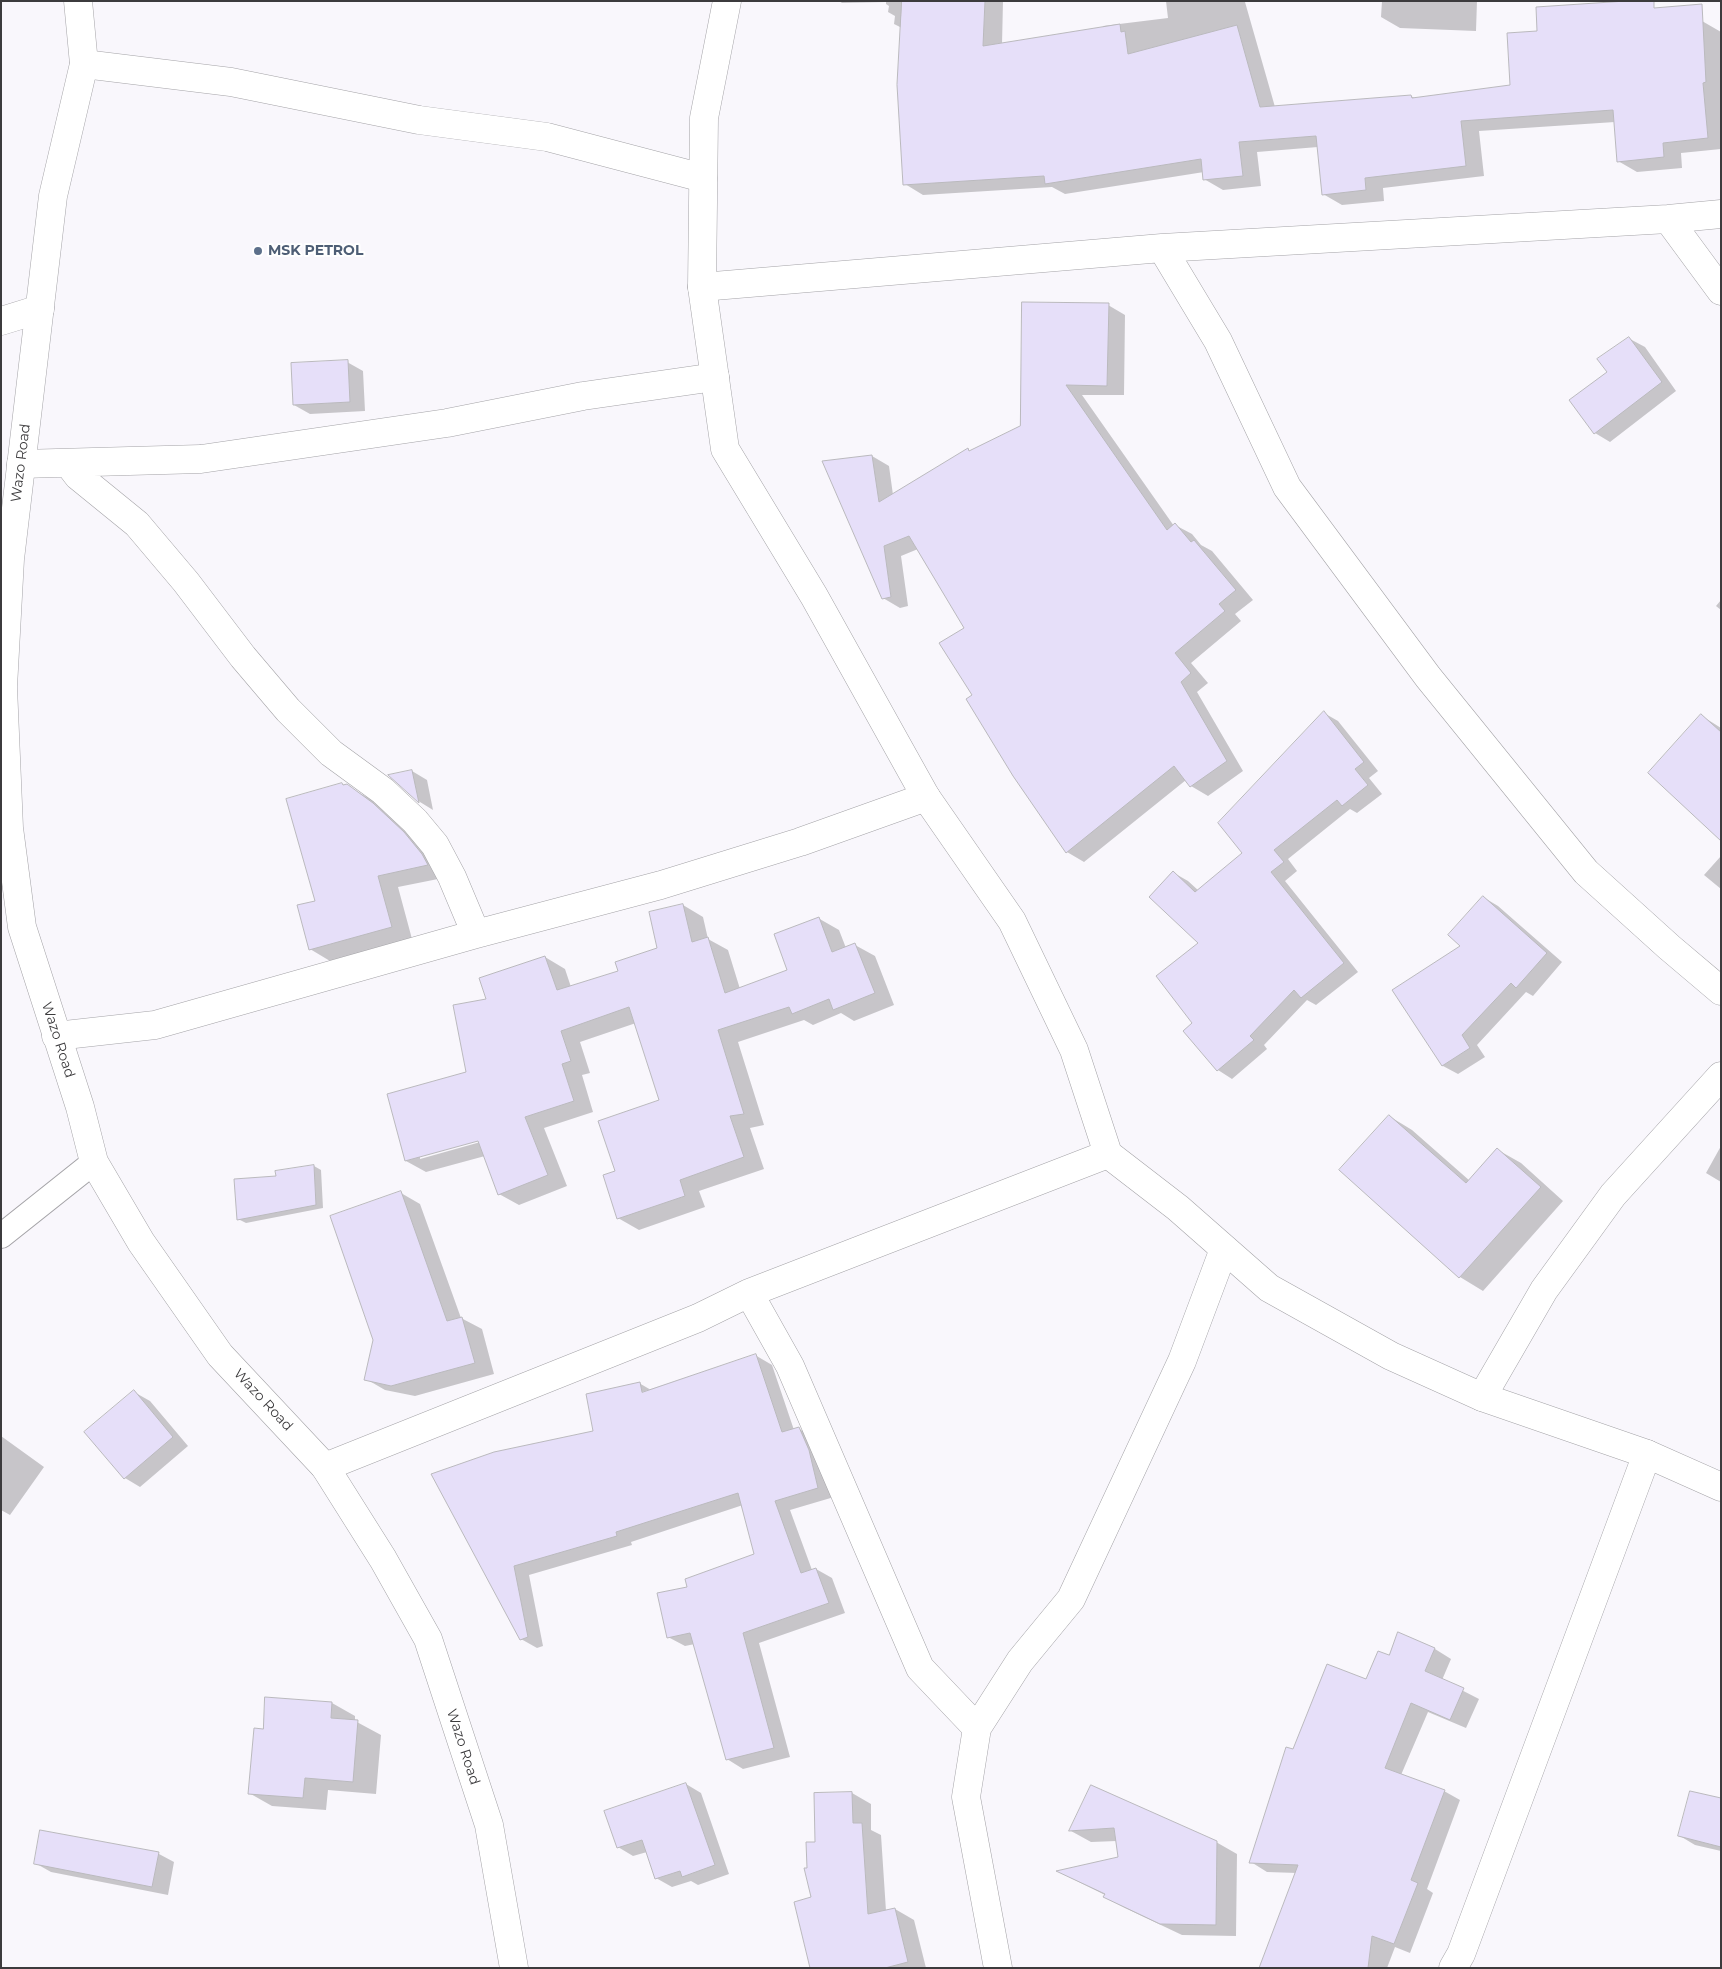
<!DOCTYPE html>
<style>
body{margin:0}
#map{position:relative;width:1722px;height:1969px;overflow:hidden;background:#f9f7fc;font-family:Montserrat,sans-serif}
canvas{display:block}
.frame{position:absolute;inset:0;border:2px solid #3c3b3d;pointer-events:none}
</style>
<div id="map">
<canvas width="1722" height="1969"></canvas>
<div class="frame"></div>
</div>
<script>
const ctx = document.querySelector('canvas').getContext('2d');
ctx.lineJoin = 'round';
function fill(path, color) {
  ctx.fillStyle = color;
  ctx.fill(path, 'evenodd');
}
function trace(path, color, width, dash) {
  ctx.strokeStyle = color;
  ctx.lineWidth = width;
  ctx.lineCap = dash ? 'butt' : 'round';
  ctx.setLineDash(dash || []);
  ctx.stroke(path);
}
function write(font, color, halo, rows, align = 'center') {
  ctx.font = font + ' Montserrat,sans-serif';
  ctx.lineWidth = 4;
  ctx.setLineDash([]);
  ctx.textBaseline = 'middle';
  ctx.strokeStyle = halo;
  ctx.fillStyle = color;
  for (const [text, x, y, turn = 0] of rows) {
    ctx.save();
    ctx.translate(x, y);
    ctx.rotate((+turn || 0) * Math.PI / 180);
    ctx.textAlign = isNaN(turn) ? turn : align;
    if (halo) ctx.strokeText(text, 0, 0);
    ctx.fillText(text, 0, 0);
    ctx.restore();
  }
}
fill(new Path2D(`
 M 839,1 L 1003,1 L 1002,45 L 1103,28 L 1103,26 L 1168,18 L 1166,1 L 1301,1 L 1245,2 L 1275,107 L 1411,96 L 1416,99 L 1511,86 L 1702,21 L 1721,32 L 1721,149 L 1681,153 L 1682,168 L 1637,172 L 1618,161 L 1615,122 L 1479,131 L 1484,176 L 1383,188 L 1384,201 L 1342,205 L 1323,194 L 1318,147 L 1257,152 L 1261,186 L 1223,190 L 1204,179 L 1204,172 L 1065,194 L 1052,187 L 923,195 L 905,184 L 902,28 L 894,24 L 895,16 L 888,12 L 889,6 L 886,4 L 886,2 L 842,3 Z
 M 1382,1 L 1477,1 L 1476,31 L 1400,28 L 1381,17 Z
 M 1108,305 L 1125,315 L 1124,395 L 1082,395 L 1174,526 L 1175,525 L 1192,534 L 1201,545 L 1212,551 L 1253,600 L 1235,614 L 1241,621 L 1191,663 L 1208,683 L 1197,692 L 1243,771 L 1208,796 L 1191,786 L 1186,780 L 1084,862 L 1067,852 L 974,696 L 965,628 L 918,549 L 901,556 L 908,606 L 900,608 L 883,598 L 872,456 L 889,466 L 893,495 L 968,450 L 971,452 L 1021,426 Z
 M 1630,339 L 1645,347 L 1676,391 L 1610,442 L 1595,433 L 1609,373 Z
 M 347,362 L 363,371 L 365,411 L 310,414 L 294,405 Z
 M 1721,600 L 1721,610 L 1716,606 Z
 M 1324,713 L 1338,721 L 1378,771 L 1369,778 L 1382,794 L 1357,813 L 1350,809 L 1288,859 L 1297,871 L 1285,881 L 1358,972 L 1316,1005 L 1307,1000 L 1264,1045 L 1267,1049 L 1232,1079 L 1218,1070 L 1185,1031 L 1194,1023 L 1200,943 L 1174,873 L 1188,881 L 1199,891 L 1244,854 Z
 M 1702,716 L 1721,728 L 1721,840 Z
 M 412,771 L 427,780 L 433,810 L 420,802 L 394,779 Z
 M 342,784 L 367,797 L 394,816 L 448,877 L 398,887 L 412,939 L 330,961 L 310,949 L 316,902 Z
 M 1721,856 L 1721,889 L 1704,875 Z
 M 1483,897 L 1498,906 L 1562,962 L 1533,996 L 1526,992 L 1477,1045 L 1485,1057 L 1458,1074 L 1443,1066 L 1394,991 L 1462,946 Z
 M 683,905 L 703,917 L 708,939 L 728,950 L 740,989 L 789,970 L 818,918 L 839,930 L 846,948 L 855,945 L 875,956 L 894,1005 L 854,1021 L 841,1013 L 813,1025 L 804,1020 L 738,1042 L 764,1125 L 750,1128 L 764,1169 L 699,1191 L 705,1207 L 639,1230 L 618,1218 L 616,1172 L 660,1101 L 636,1023 L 580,1042 L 590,1073 L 582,1075 L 593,1112 L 544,1128 L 567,1186 L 519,1205 L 499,1194 L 485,1156 L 426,1172 L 406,1161 L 467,1073 L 487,1000 L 545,957 L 565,969 L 571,987 L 620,972 L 659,949 ZM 483,1139 L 484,1141 L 420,1159 L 420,1156 Z
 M 1389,1116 L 1412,1130 L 1470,1181 L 1498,1150 L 1521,1163 L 1563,1201 L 1483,1291 L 1460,1277 L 1341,1170 Z
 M 1721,1146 L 1721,1182 L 1706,1173 Z
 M 314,1166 L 321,1170 L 323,1208 L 246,1223 L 238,1219 Z
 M 401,1193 L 420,1204 L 461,1318 L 482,1329 L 494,1374 L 415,1396 L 385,1390 L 366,1379 Z
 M 755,1355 L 772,1365 L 794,1430 L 799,1429 L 816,1438 L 834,1497 L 790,1510 L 812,1570 L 816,1569 L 832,1578 L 845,1613 L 759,1643 L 790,1757 L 743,1769 L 727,1759 L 695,1644 L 685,1646 L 668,1637 L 689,1588 L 755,1555 L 743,1505 L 631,1542 L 632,1545 L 529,1575 L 543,1646 L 537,1648 L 521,1639 L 433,1475 L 594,1432 L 639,1383 L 651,1390 Z
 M 134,1392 L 150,1401 L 188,1446 L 140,1487 L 125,1478 Z
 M 1,1436 L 44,1467 L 10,1515 L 1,1510 Z
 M 1399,1634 L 1435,1649 L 1451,1659 L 1442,1680 L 1479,1699 L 1466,1728 L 1428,1712 L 1401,1775 L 1444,1791 L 1460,1800 L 1427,1889 L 1433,1893 L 1410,1953 L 1395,1947 L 1387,1968 L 1261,1968 L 1297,1873 L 1267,1872 L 1251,1862 L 1294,1750 L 1389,1657 Z
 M 267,1698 L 332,1703 L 355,1716 L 355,1721 L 381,1735 L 376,1794 L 328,1790 L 326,1810 L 272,1806 L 249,1793 L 264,1730 Z
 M 686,1784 L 701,1793 L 729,1874 L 698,1885 L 691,1881 L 672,1887 L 656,1878 L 647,1852 L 633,1856 L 618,1847 Z
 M 1091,1786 L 1216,1842 L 1237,1854 L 1236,1936 L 1182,1935 L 1125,1908 L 1104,1897 L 1105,1895 L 1059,1872 L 1120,1858 L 1117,1841 L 1091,1842 L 1071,1831 Z
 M 852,1793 L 871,1804 L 871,1830 L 881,1835 L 886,1911 L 895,1909 L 914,1920 L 926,1968 L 812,1968 L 812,1898 L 809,1869 L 816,1843 L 816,1794 Z
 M 1721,1799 L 1721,1851 L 1695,1845 L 1680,1836 Z
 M 41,1832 L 159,1854 L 174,1862 L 168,1895 L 51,1872 L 35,1863 Z`), '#0003');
const building = new Path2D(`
 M 902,1 L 985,1 L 983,46 L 1120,24 L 1121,32 L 1125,31 L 1128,54 L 1237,25 L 1260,107 L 1411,95 L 1412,98 L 1510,85 L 1507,33 L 1537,31 L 1536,7 L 1626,1 L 1654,1 L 1654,8 L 1702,4 L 1706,82 L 1703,83 L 1708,138 L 1663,143 L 1664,157 L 1617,162 L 1613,110 L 1461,121 L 1466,166 L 1365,178 L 1366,190 L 1322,195 L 1316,136 L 1239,142 L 1243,176 L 1203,180 L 1201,159 L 1045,184 L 1044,176 L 903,185 L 897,85 Z
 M 1022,302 L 1109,303 L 1107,386 L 1066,385 L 1167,530 L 1175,523 L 1191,542 L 1194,540 L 1236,590 L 1219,604 L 1225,611 L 1175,653 L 1191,673 L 1181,682 L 1227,761 L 1190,787 L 1174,766 L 1066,853 L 1013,776 L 966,699 L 972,695 L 939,643 L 964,628 L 909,536 L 884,546 L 891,597 L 882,599 L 822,461 L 872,455 L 879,502 L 968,448 L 969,451 L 1020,426 Z
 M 1629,337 L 1662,382 L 1594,434 L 1569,400 L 1607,372 L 1597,359 Z
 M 348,360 L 350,402 L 293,405 L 291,363 Z
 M 1324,711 L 1364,762 L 1355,769 L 1368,785 L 1342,806 L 1337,800 L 1274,850 L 1284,862 L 1271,872 L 1344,963 L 1301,998 L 1294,990 L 1250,1036 L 1254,1040 L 1217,1071 L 1183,1031 L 1192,1023 L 1156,976 L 1198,943 L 1149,897 L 1173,871 L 1195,892 L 1242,853 L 1218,823 Z
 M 1701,714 L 1721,732 L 1721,841 L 1648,773 Z
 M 412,770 L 419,803 L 388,775 Z
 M 342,783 L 343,785 L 347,784 L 373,803 L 404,832 L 422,854 L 428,865 L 378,876 L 392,927 L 309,950 L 297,905 L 315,901 L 286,799 Z
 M 1483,896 L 1547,953 L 1516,988 L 1511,983 L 1462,1035 L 1470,1048 L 1442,1066 L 1392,990 L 1460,946 L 1448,935 Z
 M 683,904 L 692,942 L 708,937 L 725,993 L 787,970 L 774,934 L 819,917 L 832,952 L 855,943 L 875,993 L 833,1010 L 829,999 L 792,1014 L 789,1007 L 718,1030 L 744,1114 L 730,1116 L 744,1157 L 680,1180 L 685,1196 L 617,1219 L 603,1175 L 615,1171 L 598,1121 L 659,1100 L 629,1007 L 561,1031 L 571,1061 L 562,1064 L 574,1101 L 525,1117 L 548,1175 L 498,1195 L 478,1141 L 405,1161 L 387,1094 L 466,1072 L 453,1005 L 486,999 L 479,978 L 545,956 L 557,990 L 618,971 L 615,962 L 657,948 L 649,912 Z
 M 1389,1115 L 1466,1183 L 1497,1148 L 1541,1187 L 1459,1278 L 1339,1170 Z
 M 314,1165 L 316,1205 L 237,1220 L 234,1179 L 276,1176 L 275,1171 Z
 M 401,1191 L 447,1321 L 462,1317 L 475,1363 L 391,1386 L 364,1380 L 373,1340 L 330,1216 Z
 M 756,1354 L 782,1432 L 799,1427 L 809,1450 L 818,1488 L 775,1501 L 801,1573 L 816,1568 L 829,1603 L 743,1633 L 774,1748 L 726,1760 L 690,1633 L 667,1638 L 657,1593 L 687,1587 L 685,1579 L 754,1554 L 738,1493 L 616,1532 L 617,1536 L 514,1566 L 528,1637 L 520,1640 L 431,1474 L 494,1452 L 593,1431 L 586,1394 L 640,1382 L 642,1392 Z
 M 134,1390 L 173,1437 L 124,1479 L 84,1432 Z
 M 1398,1632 L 1435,1648 L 1425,1671 L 1464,1688 L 1450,1720 L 1411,1703 L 1385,1768 L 1445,1790 L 1411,1880 L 1418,1883 L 1394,1944 L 1372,1936 L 1368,1968 L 1259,1968 L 1298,1865 L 1249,1863 L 1286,1747 L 1293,1749 L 1327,1664 L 1366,1679 L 1378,1651 L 1389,1655 Z
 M 265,1697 L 332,1702 L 331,1718 L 358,1720 L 353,1782 L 305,1778 L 303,1798 L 248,1794 L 254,1728 L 263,1729 Z
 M 686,1783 L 715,1865 L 682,1877 L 680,1871 L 655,1879 L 642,1840 L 617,1848 L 604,1811 Z
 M 1091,1785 L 1217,1841 L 1216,1925 L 1160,1924 L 1103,1897 L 1105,1894 L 1056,1871 L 1118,1857 L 1114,1828 L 1069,1831 Z
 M 1690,1791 L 1721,1798 L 1721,1847 L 1678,1836 Z
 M 852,1792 L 853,1823 L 862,1823 L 868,1914 L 895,1908 L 908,1962 L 885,1968 L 810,1968 L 794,1902 L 811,1897 L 804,1868 L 807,1868 L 806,1842 L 815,1842 L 814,1793 Z
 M 40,1830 L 159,1852 L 152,1887 L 34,1864 Z`);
fill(building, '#e6dff9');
trace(building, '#bab9bd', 1);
const lane = new Path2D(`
 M 1,1236 L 94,1162`);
const street = new Path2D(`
 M 84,64 L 231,82 L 419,120 L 547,137 L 703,178
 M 1668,219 L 1721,291
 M 1162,248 L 1218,341 L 1287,487 L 1428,677 L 1586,872 L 1669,947 L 1721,991
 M 702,287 L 1162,248 L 1668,219 L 1721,214
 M 1,321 L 40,309
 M 68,463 L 78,476 L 137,524 L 186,582 L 243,657 L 288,710 L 331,753 L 383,791 L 415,821 L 435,845 L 452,877 L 476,934
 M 21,464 L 201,459 L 447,423 L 583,396 L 715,377
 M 56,1036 L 155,1025 L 476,934 L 661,885 L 800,842 L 926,797
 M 749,1293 L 790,1366 L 920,1668 L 977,1728
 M 1482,1397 L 1544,1290 L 1613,1195 L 1721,1076
 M 325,1467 L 698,1318 L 749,1293 L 1108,1154
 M 998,1968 L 966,1797 L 977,1728 L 1020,1661 L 1071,1599 L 1182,1361 L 1224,1249
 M 1453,1968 L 1461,1954 L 1647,1454`);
const secondary = new Path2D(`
 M 78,1 L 84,64 L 53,196 L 10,559 L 3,687 L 9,828 L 22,927 L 80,1107 L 94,1162 L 141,1242 L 220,1355 L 325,1467 L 383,1559 L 428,1639 L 489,1825 L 514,1968
 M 727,1 L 704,118 L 702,287 L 725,449 L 814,596 L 926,797 L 1012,921 L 1074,1050 L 1108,1154 L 1178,1208 L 1269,1288 L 1391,1356 L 1482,1397 L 1647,1454 L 1721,1487`);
trace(lane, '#a4a3a7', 26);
trace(street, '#a4a3a7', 29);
trace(secondary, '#a4a3a7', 29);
trace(lane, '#fff', 24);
trace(street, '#fff', 28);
trace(secondary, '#fff', 28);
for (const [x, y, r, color] of [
 [258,251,5,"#5c6f8a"]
]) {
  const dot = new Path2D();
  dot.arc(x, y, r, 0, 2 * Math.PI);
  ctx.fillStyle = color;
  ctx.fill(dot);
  trace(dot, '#fff', 2);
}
write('bold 14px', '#4e5e75', '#fff', [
 ["MSK PETROL",268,251]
], 'left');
write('14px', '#3c3b3d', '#fff', [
 ["Wazo Road",21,463,-83],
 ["Wazo Road",58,1040,72],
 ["Wazo Road",263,1400,47],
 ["Wazo Road",463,1747,72]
]);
</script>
